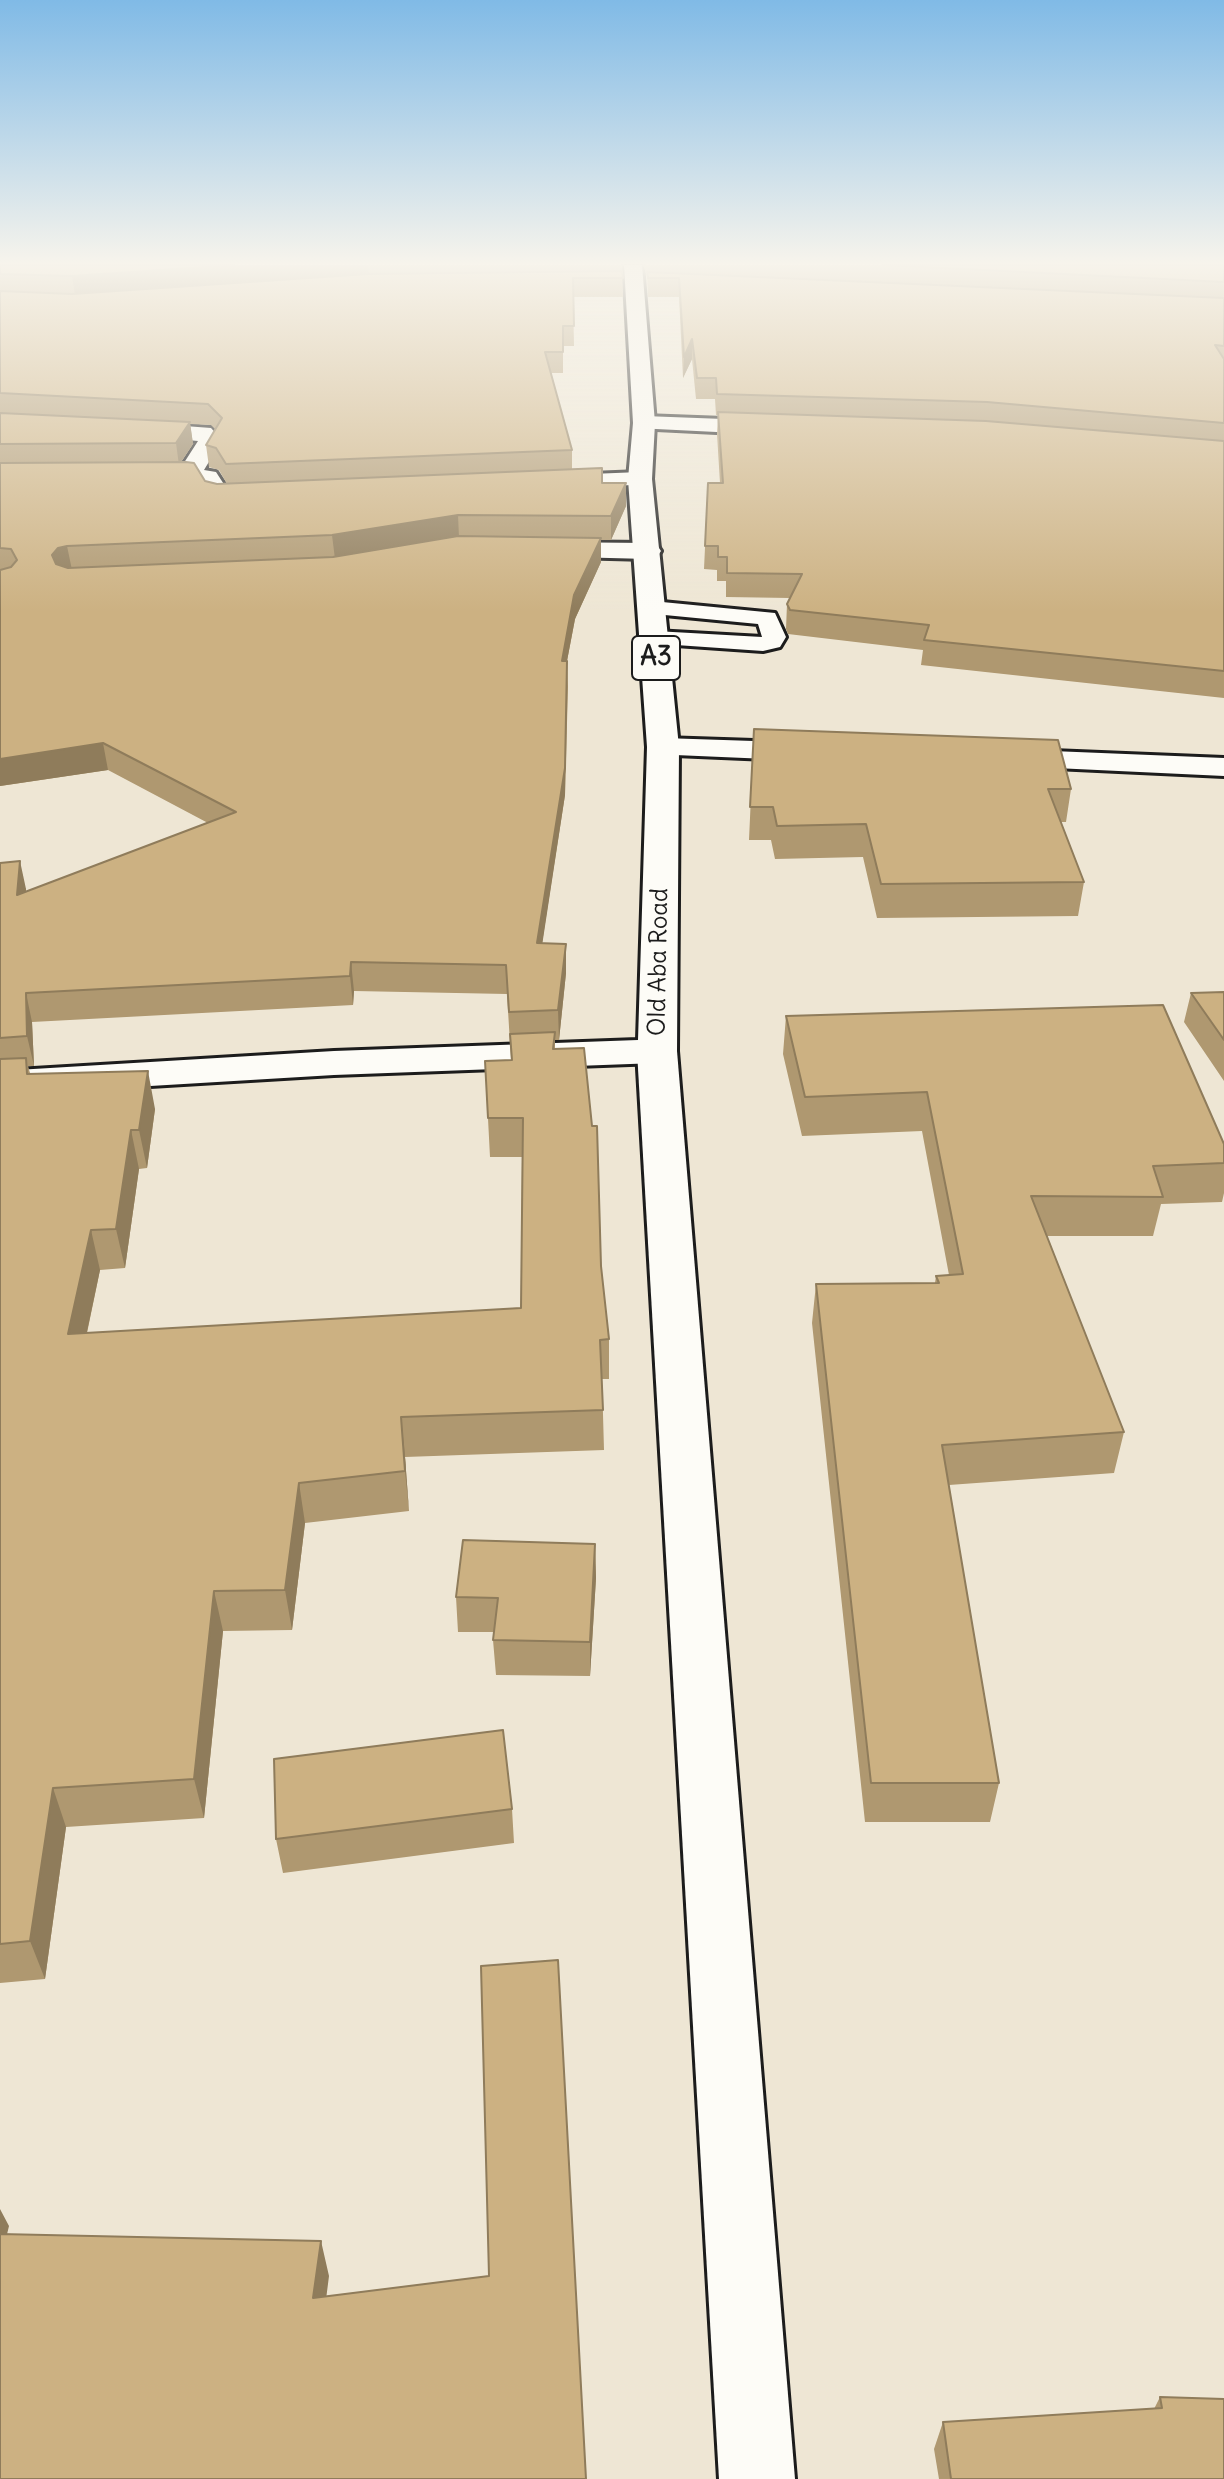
<!DOCTYPE html>
<style>
body{margin:0}
canvas{display:block;background:#eee6d4}
</style>
<canvas width="1224" height="2479"></canvas>
<script>
const ctx = document.querySelector('canvas').getContext('2d');
ctx.lineJoin = 'round';
function trace(path, color, width, dash) {
  ctx.strokeStyle = color;
  ctx.lineWidth = width;
  ctx.lineCap = dash ? 'butt' : 'round';
  ctx.setLineDash(dash || []);
  ctx.stroke(path);
}
function fill(path, color) {
  ctx.fillStyle = color;
  ctx.fill(path, 'evenodd');
}
function write(font, color, halo, rows, align = 'center') {
  ctx.font = font + ' Delius,sans-serif';
  ctx.lineWidth = 7;
  ctx.setLineDash([]);
  ctx.textBaseline = 'middle';
  ctx.strokeStyle = halo;
  ctx.fillStyle = color;
  for (const [text, x, y, turn = 0] of rows) {
    ctx.save();
    ctx.translate(x, y);
    ctx.rotate((+turn || 0) * Math.PI / 180);
    ctx.textAlign = isNaN(turn) ? turn : align;
    if (halo) ctx.strokeText(text, 0, 0);
    ctx.fillText(text, 0, 0);
    ctx.restore();
  }
}
const lane = new Path2D(`
 M 652,601 L 775,613 L 786,637 L 780,647 L 763,651 L 647,643 L 643,638 L 647,633 L 655,631 L 762,637 L 758,624 L 644,613 L 641,608 Z`);
const street = new Path2D(`
 M 644,416 L 777,421 L 785,423 L 788,428 L 785,433 L 777,435 L 636,428 L 633,423 L 636,418 Z
 M 132,422 L 211,428 L 222,440 L 204,470 L 216,472 L 227,489 L 271,491 L 274,496 L 271,501 C 253,506 229,507 211,502 L 199,484 L 132,481 L 129,476 L 132,471 L 180,469 L 198,441 L 124,434 L 121,429 L 124,424 Z
 M 640,472 L 649,474 L 652,479 L 649,484 L 542,490 L 533,488 L 530,483 L 533,478 L 542,476 Z
 M 542,542 L 648,543 L 657,545 L 661,551 L 657,557 L 648,559 L 533,556 L 529,550 L 533,544 Z
 M 663,738 L 814,743 L 825,745 L 830,752 L 825,759 L 814,761 L 652,754 L 647,747 L 652,740 Z
 M 1003,749 L 1224,758 L 1224,776 L 992,765 L 987,758 L 992,751 Z`);
const secondary = new Path2D(`
 M 657,1039 L 671,1043 L 677,1051 L 795,2479 L 719,2479 L 637,1051 L 643,1043 Z`);
const primary = new Path2D(`
 M 624,265 L 642,265 L 655,423 L 652,479 L 679,747 L 677,1051 L 671,1059 L 657,1063 L 334,1075 L 0,1095 L 0,1071 L 334,1051 L 638,1040 L 647,747 L 628,479 L 633,423 Z`);
trace(lane, '#1c1c1c', 6);
trace(street, '#1c1c1c', 6);
trace(secondary, '#1c1c1c', 6);
trace(primary, '#1c1c1c', 6);
fill(lane, '#fdfcf7');
fill(street, '#fdfcf7');
fill(secondary, '#fdfcf7');
fill(primary, '#fdfcf7');
fill(new Path2D(`
 M 0,265 L 622,265 L 623,297 L 573,297 L 574,346 L 563,346 L 563,373 L 551,373 L 572,450 L 572,469 L 602,483 L 626,506 L 611,540 L 601,540 L 601,562 L 575,619 L 567,661 L 568,687 L 565,795 L 542,943 L 566,944 L 566,973 L 559,1040 L 555,1040 L 555,1049 L 601,1266 L 609,1339 L 609,1379 L 602,1379 L 604,1450 L 405,1457 L 409,1511 L 305,1523 L 292,1630 L 223,1631 L 204,1818 L 66,1827 L 45,1979 L 0,1983 L 0,863 L 26,889 L 26,892 L 208,823 L 108,770 L 0,786 ZM 190,424 L 211,425 L 215,429 L 206,445 L 209,467 L 219,470 L 227,484 L 217,484 L 205,481 L 181,462 L 193,444 ZM 354,991 L 507,994 L 511,1060 L 485,1061 L 490,1157 L 522,1157 L 521,1308 L 87,1333 L 100,1270 L 125,1268 L 139,1169 L 147,1168 L 155,1109 L 30,1073 L 28,1066 L 34,1066 L 32,1022 L 353,1005 Z
 M 643,265 L 1224,265 L 1224,698 L 921,665 L 923,650 L 788,634 L 786,629 L 787,604 L 790,598 L 726,597 L 726,581 L 717,581 L 717,570 L 704,569 L 708,483 L 720,483 L 717,434 L 718,415 L 716,415 L 715,399 L 696,399 L 692,359 L 683,378 L 679,297 L 648,297 L 647,273 L 646,273 Z
 M 754,729 L 1071,789 L 1066,822 L 1061,822 L 1084,882 L 1078,916 L 877,918 L 863,857 L 775,859 L 771,840 L 749,840 Z
 M 1224,992 L 1224,1081 L 1184,1022 L 1191,993 Z
 M 786,1016 L 1224,1144 L 1224,1193 L 1222,1202 L 1161,1204 L 1153,1236 L 1047,1236 L 1124,1432 L 1114,1473 L 949,1485 L 999,1783 L 990,1822 L 865,1822 L 812,1323 L 816,1284 L 935,1283 L 936,1276 L 949,1275 L 922,1131 L 802,1136 L 783,1054 Z
 M 595,1544 L 596,1578 L 590,1676 L 496,1675 L 493,1640 L 494,1632 L 458,1632 L 456,1597 Z
 M 512,1809 L 514,1843 L 283,1873 L 276,1839 Z
 M 1160,2397 L 1224,2479 L 939,2479 L 934,2449 L 943,2422 L 1154,2409 Z`), '#af9870');
fill(new Path2D(`
 M 234,265 L 368,265 L 369,275 L 75,295 L 72,276 Z
 M 692,339 L 692,359 L 683,378 L 684,357 Z
 M 190,422 L 193,444 L 179,465 L 176,443 Z
 M 626,483 L 626,506 L 611,540 L 611,516 Z
 M 458,515 L 459,538 L 335,559 L 332,535 Z
 M 601,538 L 601,562 L 575,619 L 562,687 L 562,661 L 574,595 Z
 M 67,546 L 72,570 L 56,579 L 52,555 L 58,548 Z
 M 567,661 L 565,795 L 538,972 L 537,943 Z
 M 103,743 L 108,770 L 0,786 L 0,759 Z
 M 20,861 L 26,889 L 23,924 L 17,895 Z
 M 566,944 L 566,973 L 559,1040 L 558,1010 Z
 M 351,962 L 354,991 L 353,1005 L 350,976 Z
 M 26,993 L 32,1022 L 34,1066 L 27,1036 Z
 M 148,1071 L 155,1109 L 147,1168 L 139,1130 Z
 M 131,1130 L 139,1169 L 125,1268 L 116,1229 Z
 M 91,1230 L 100,1270 L 78,1374 L 68,1334 Z
 M 401,1417 L 405,1457 L 409,1511 L 405,1471 Z
 M 299,1483 L 305,1523 L 292,1630 L 285,1590 Z
 M 595,1544 L 596,1578 L 590,1676 L 590,1642 Z
 M 214,1591 L 223,1631 L 204,1818 L 194,1779 Z
 M 53,1788 L 66,1827 L 45,1979 L 30,1941 Z
 M 0,2209 L 9,2226 L 0,2263 Z
 M 321,2241 L 329,2276 L 322,2331 L 313,2298 Z`), '#8f7c5b');
const building = new Path2D(`
 M 0,265 L 234,265 L 72,276 L 0,274 Z
 M 883,265 L 1224,265 L 1224,282 Z
 M 622,271 L 623,278 L 573,278 L 574,326 L 563,326 L 563,352 L 545,352 L 572,450 L 226,464 L 216,448 L 206,445 L 222,418 L 208,404 L 0,393 L 0,291 L 72,294 L 368,274 Z
 M 647,272 L 1224,298 L 1224,346 L 1215,345 L 1224,359 L 1224,423 L 987,402 L 717,394 L 716,378 L 697,378 L 692,339 L 684,357 L 679,278 L 648,278 Z
 M 718,412 L 986,421 L 1224,441 L 1224,671 L 924,640 L 929,625 L 790,610 L 787,604 L 802,574 L 727,573 L 727,557 L 718,557 L 718,546 L 705,546 L 708,483 L 723,483 Z
 M 0,413 L 190,422 L 176,443 L 0,444 Z
 M 186,462 L 194,463 L 205,481 L 217,484 L 602,468 L 602,483 L 626,483 L 611,516 L 458,515 L 332,535 L 67,546 L 58,548 L 52,555 L 56,564 L 68,568 L 333,557 L 458,536 L 601,538 L 574,595 L 562,661 L 567,661 L 565,768 L 537,943 L 566,944 L 558,1010 L 509,1012 L 506,965 L 351,962 L 350,976 L 26,993 L 27,1036 L 0,1038 L 0,863 L 20,861 L 17,895 L 236,812 L 103,743 L 0,759 L 0,570 L 11,567 L 17,560 L 11,549 L 0,548 L 0,463 Z
 M 754,729 L 1058,740 L 1071,789 L 1048,789 L 1084,882 L 881,884 L 866,824 L 777,826 L 773,807 L 750,807 Z
 M 1224,992 L 1224,1040 L 1191,993 Z
 M 1163,1005 L 1224,1144 L 1224,1163 L 1153,1166 L 1163,1197 L 1031,1196 L 1124,1432 L 942,1445 L 999,1783 L 871,1783 L 816,1284 L 939,1283 L 936,1276 L 963,1274 L 927,1092 L 805,1097 L 786,1016 Z
 M 555,1032 L 553,1049 L 584,1048 L 592,1126 L 597,1126 L 601,1266 L 609,1339 L 600,1340 L 603,1410 L 401,1417 L 405,1471 L 299,1483 L 285,1590 L 214,1591 L 194,1779 L 53,1788 L 30,1941 L 0,1944 L 0,1059 L 26,1058 L 27,1074 L 148,1071 L 139,1130 L 131,1130 L 116,1229 L 91,1230 L 68,1334 L 521,1308 L 523,1118 L 488,1118 L 485,1061 L 512,1060 L 510,1034 Z
 M 463,1540 L 595,1544 L 590,1642 L 493,1640 L 498,1598 L 456,1597 Z
 M 503,1730 L 512,1809 L 276,1839 L 274,1759 Z
 M 558,1960 L 586,2479 L 0,2479 L 0,2234 L 321,2241 L 313,2298 L 489,2276 L 481,1966 Z
 M 1160,2397 L 1224,2399 L 1224,2479 L 951,2479 L 943,2422 L 1162,2408 Z`);
fill(building, '#ccb182');
trace(building, '#8f7c5b', 2);
const sky = ctx.createLinearGradient(0, 0, 0, 612);
sky.addColorStop(0, '#80bae6');
sky.addColorStop(0.43, '#f7f4ec');
sky.addColorStop(1, '#f7f4ec00');
ctx.fillStyle = sky;
ctx.fillRect(0, 0, 1224, 612);
write('24px', '#1c1c1c', '#fdfcf7', [
 ["Old Aba Road",659,962,-89]
]);
for (const [x, y, w] of [
 [656,658,48]
]) {
  const box = new Path2D();
  box.roundRect(x - w / 2, y - 22, w, 44, 6);
  ctx.fillStyle = '#fdfcf7';
  ctx.fill(box);
  trace(box, '#1c1c1c', 2);
}
write('bold 26px', '#1c1c1c', null, [
 ["A3",656,658]
]);
</script>
